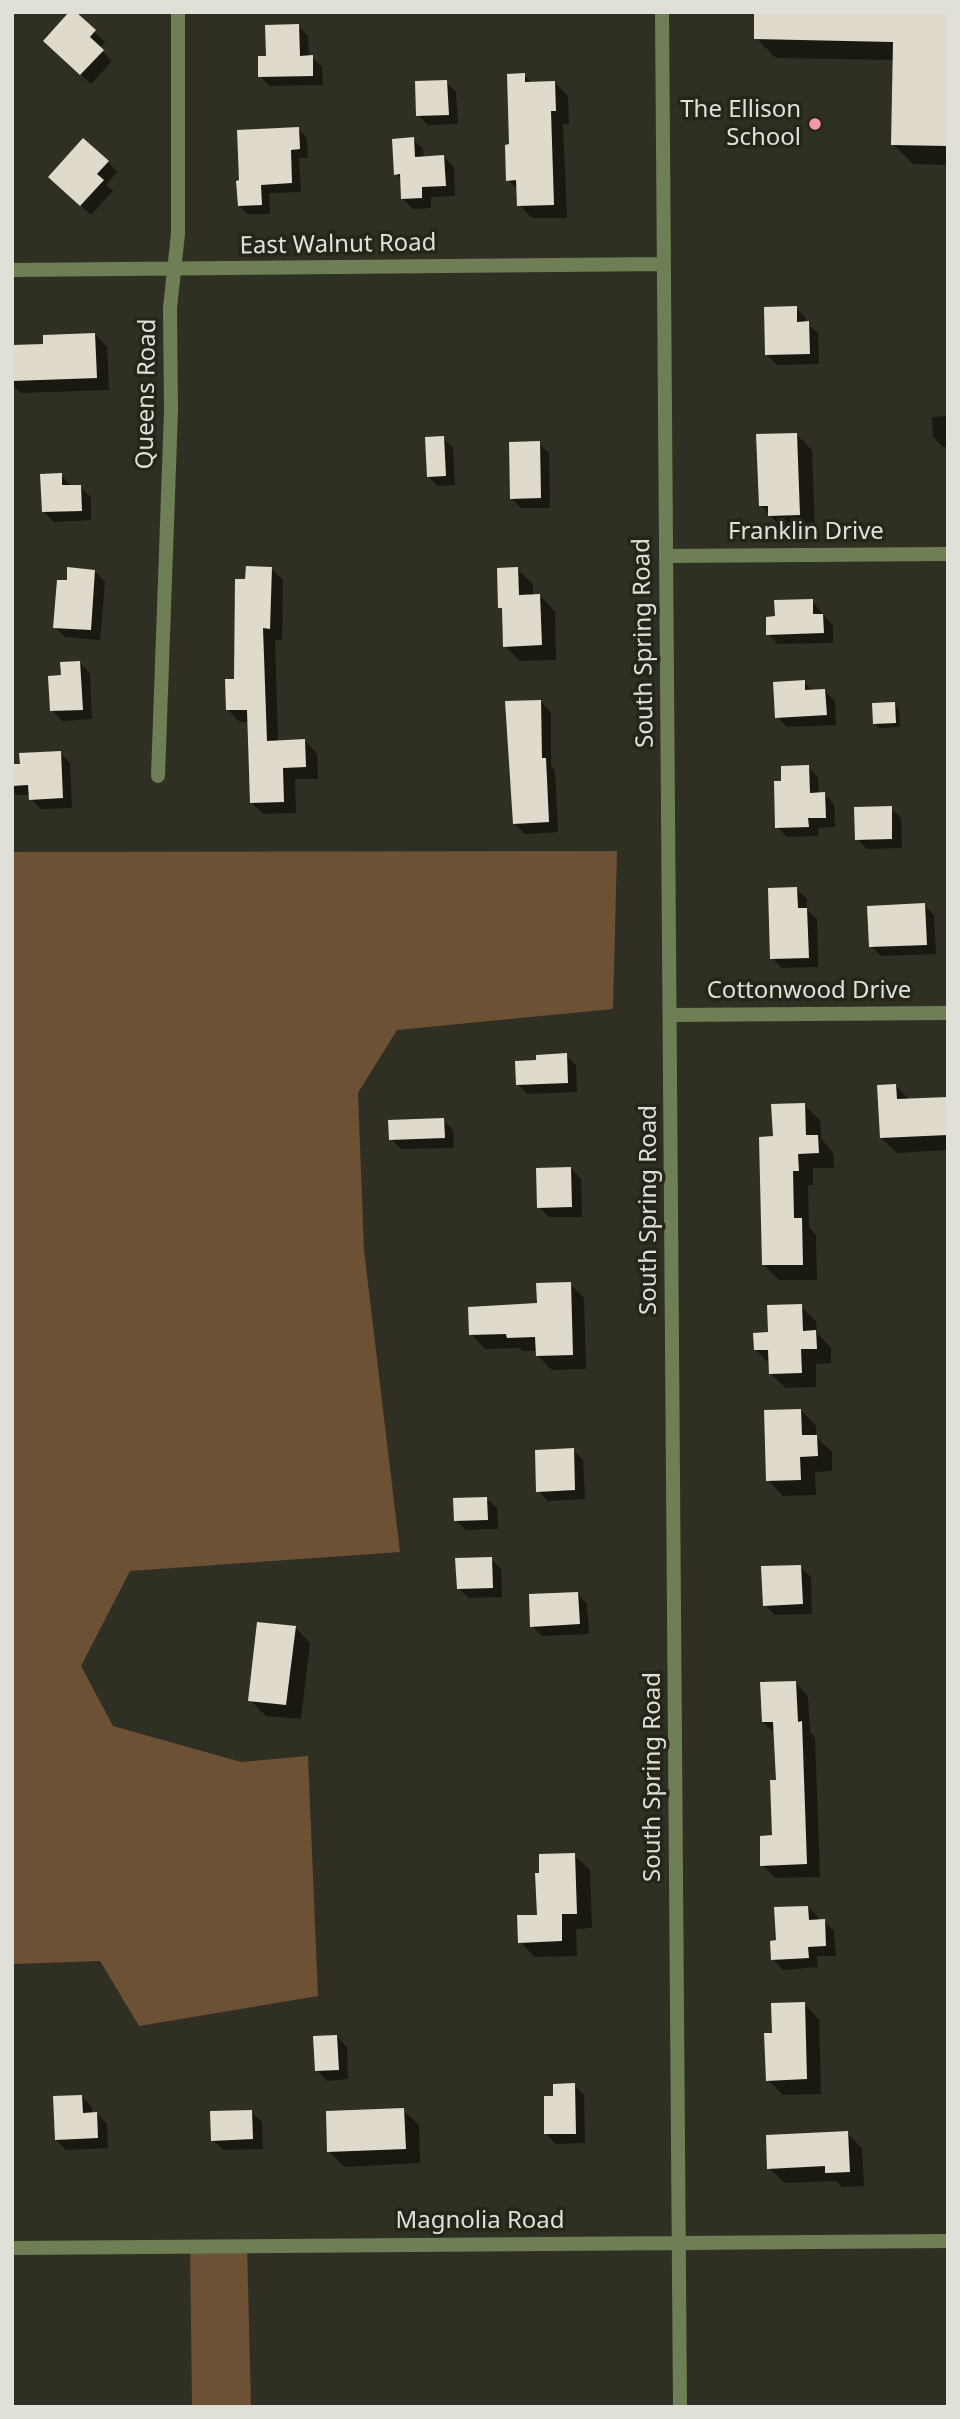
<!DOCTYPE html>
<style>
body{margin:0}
#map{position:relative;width:960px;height:2419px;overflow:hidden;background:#2f2f23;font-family:"Noto Sans",sans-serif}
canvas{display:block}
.frame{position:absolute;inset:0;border:14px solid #e0e0d9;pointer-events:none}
</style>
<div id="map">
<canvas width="960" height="2419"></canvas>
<div class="frame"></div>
</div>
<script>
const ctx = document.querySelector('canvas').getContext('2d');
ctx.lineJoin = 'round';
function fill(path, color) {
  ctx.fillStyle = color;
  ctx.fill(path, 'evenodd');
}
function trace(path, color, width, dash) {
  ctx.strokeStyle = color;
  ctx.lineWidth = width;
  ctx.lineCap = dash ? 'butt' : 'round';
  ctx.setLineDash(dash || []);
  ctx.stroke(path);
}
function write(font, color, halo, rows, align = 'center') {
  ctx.font = font + ' "Noto Sans",sans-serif';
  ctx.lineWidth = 7;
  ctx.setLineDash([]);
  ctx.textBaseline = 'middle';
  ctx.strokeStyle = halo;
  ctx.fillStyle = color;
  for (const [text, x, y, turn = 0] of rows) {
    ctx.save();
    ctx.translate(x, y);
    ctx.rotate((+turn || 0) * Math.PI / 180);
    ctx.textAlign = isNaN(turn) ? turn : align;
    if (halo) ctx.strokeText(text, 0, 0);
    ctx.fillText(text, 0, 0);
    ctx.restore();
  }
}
fill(new Path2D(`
 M 617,851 L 613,1009 L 397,1030 L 358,1093 L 364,1250 L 400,1552 L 130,1571 L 81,1666 L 113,1726 L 241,1762 L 308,1756 L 318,1996 L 139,2026 L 100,1961 L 12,1964 L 12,852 Z
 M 190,2244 L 247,2244 L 251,2407 L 192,2407 Z`), '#6c5134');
fill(new Path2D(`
 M 74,12 L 105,42 L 99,48 L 112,61 L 91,84 L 55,50 Z
 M 948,12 L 948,165 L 913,164 L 893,144 L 895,60 L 776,58 L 756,38 Z
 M 298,26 L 308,36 L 309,57 L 312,57 L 322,67 L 323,85 L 270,86 L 260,76 L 268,58 Z
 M 524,75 L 532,83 L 554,82 L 568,96 L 569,124 L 563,124 L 567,218 L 532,218 L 519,205 L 518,190 L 508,180 L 511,146 Z
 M 446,82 L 456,92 L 458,124 L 428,125 L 418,115 Z
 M 298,129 L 307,138 L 308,158 L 299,158 L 301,192 L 269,193 L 270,214 L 248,214 L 239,206 Z
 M 413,139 L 423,149 L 424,158 L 444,157 L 454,167 L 455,196 L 431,197 L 431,208 L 413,209 L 402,198 L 402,180 L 396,174 Z
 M 108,162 L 117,172 L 106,185 L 113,191 L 91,215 L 60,186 Z
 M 796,308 L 806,318 L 806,323 L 818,333 L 819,364 L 777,365 L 767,355 Z
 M 95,334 L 107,347 L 109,390 L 21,393 L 12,385 L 12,347 L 45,346 Z
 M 948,416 L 948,447 L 943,447 L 933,437 L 932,417 Z
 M 797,435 L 812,450 L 815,530 L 785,531 L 760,505 Z
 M 443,438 L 453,448 L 455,485 L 438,486 L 428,476 Z
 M 539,443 L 549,453 L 550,508 L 521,508 L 511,498 Z
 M 61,475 L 72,487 L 80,487 L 91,497 L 91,520 L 54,522 L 43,511 Z
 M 271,568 L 283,580 L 282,640 L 275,640 L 278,742 L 305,741 L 317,754 L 318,779 L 295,779 L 296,813 L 263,814 L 251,802 L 249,722 L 240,722 L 228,710 L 235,680 L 247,580 Z
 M 517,569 L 533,584 L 533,596 L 540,596 L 555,611 L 556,660 L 520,661 L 505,646 L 504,611 L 500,607 Z
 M 95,571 L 105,582 L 100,640 L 65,637 L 55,627 L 68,582 Z
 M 812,601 L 833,626 L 833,643 L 778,644 L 768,634 L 777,618 Z
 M 80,663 L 90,673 L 92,719 L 62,721 L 52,710 L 62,677 Z
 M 804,682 L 813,691 L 825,691 L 835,701 L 836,725 L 787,727 L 777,717 Z
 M 541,702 L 551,712 L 551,766 L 555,770 L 558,832 L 525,834 L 515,824 Z
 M 894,704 L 899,709 L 900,727 L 879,728 L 875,724 Z
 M 60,753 L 70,763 L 72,808 L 41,809 L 31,799 L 31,795 L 17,795 L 12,791 L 12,766 L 21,766 Z
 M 808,767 L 818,777 L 819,794 L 824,794 L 834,804 L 835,827 L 818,828 L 818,836 L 787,837 L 777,827 L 783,783 Z
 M 891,808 L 901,818 L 902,848 L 867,849 L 857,839 Z
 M 796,889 L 807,899 L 807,910 L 817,919 L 818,967 L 782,968 L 772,958 Z
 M 924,905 L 934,915 L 936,954 L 881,956 L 871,946 Z
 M 566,1055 L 576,1065 L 577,1092 L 528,1094 L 517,1084 L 538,1062 Z
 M 896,1086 L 910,1100 L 948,1100 L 948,1150 L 897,1153 L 881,1138 Z
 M 804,1105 L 820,1120 L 821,1139 L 833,1152 L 834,1168 L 813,1168 L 813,1185 L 808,1185 L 809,1227 L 816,1235 L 817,1280 L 779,1280 L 764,1265 L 774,1138 Z
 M 443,1120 L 453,1130 L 454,1148 L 401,1149 L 391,1139 Z
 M 571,1168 L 581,1179 L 582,1217 L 549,1217 L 539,1207 Z
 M 570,1284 L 584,1298 L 586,1369 L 552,1370 L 538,1356 L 537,1351 L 523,1351 L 519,1348 L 485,1349 L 471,1334 L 539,1305 Z
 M 801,1306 L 816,1321 L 817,1333 L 831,1348 L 831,1363 L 816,1364 L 816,1387 L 786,1388 L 770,1373 L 770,1364 L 755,1349 Z
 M 801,1410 L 816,1426 L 816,1437 L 832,1452 L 832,1471 L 815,1472 L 816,1495 L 783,1496 L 768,1480 Z
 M 573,1450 L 583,1460 L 585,1499 L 548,1501 L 538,1491 Z
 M 486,1498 L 497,1508 L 498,1529 L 466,1530 L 456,1520 Z
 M 491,1559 L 501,1569 L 502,1597 L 469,1598 L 458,1588 Z
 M 800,1567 L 811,1577 L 812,1614 L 775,1615 L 765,1605 Z
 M 577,1593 L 587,1604 L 589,1634 L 542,1636 L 532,1626 Z
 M 295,1627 L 310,1643 L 301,1719 L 266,1716 L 250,1700 Z
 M 795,1682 L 808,1696 L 810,1732 L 815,1737 L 820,1877 L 776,1878 L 762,1865 L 773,1837 L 778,1781 L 775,1734 L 763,1722 Z
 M 574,1855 L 590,1870 L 592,1928 L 576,1929 L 577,1956 L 535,1957 L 520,1942 L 539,1916 Z
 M 808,1907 L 818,1917 L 818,1922 L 824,1921 L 834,1931 L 836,1956 L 817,1956 L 818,1967 L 783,1970 L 773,1959 L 778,1942 Z
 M 804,2004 L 819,2019 L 821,2094 L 783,2095 L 768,2080 L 773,2035 Z
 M 337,2036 L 347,2047 L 348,2079 L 327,2081 L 317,2070 Z
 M 574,2085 L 584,2095 L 585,2143 L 556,2144 L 546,2134 L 555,2097 Z
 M 82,2097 L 92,2107 L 92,2114 L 97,2114 L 107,2124 L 108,2148 L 66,2150 L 56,2140 Z
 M 403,2110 L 419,2125 L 420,2163 L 345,2167 L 329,2152 Z
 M 251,2112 L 262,2122 L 263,2149 L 223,2150 L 213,2140 Z
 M 946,2128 L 948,2128 L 948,2159 Z
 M 847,2133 L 862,2148 L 864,2186 L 842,2187 L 836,2181 L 785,2183 L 769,2168 Z`), '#0007');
fill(new Path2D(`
 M 69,12 L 76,12 L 96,30 L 90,37 L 104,50 L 80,75 L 43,41 Z
 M 754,12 L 948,12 L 948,146 L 891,145 L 893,42 L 754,39 Z
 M 299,24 L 300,56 L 313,55 L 313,76 L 258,77 L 258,56 L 266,56 L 265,25 Z
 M 525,73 L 525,82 L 555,81 L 556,111 L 551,111 L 554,205 L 517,206 L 516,180 L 506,181 L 505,145 L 509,144 L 507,74 Z
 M 447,80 L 449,115 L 416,116 L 415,81 Z
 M 299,127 L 300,149 L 291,150 L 292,183 L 261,185 L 262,205 L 238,206 L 236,181 L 239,180 L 237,130 Z
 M 414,137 L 415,157 L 444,155 L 446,186 L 422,187 L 422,198 L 401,199 L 400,174 L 394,175 L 392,139 Z
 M 83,138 L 109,161 L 97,174 L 104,180 L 80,206 L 48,177 Z
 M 797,306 L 797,322 L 809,321 L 810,354 L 765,355 L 764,307 Z
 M 95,333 L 97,378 L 12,381 L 12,345 L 43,344 L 43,335 Z
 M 797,433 L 800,515 L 768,516 L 768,506 L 759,506 L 756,434 Z
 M 444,436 L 446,476 L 427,477 L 425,437 Z
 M 540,441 L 541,498 L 510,499 L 509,442 Z
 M 62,473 L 62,485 L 81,485 L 82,511 L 42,512 L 40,474 Z
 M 246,566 L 272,567 L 270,629 L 263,628 L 267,741 L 305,739 L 306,767 L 283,768 L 284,802 L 250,803 L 247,710 L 226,710 L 225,679 L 234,679 L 235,579 L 245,579 Z
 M 67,567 L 95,570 L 91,630 L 53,628 L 57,580 L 67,580 Z
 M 518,567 L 519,595 L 540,594 L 542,645 L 503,647 L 502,608 L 498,608 L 497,568 Z
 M 813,599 L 813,614 L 823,614 L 824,633 L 766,635 L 766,617 L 775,616 L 774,600 Z
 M 80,661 L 83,710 L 50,711 L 48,676 L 61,675 L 60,662 Z
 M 805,680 L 805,690 L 825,689 L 827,715 L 775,718 L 773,682 Z
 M 541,700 L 542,758 L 546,758 L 549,822 L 513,824 L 505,701 Z
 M 895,702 L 896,723 L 873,724 L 872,703 Z
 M 61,751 L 63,798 L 29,800 L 28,785 L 12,786 L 12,764 L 20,764 L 19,753 Z
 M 809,765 L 810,793 L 825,792 L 826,818 L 808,818 L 809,827 L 775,828 L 774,781 L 781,781 L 781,766 Z
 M 892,806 L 892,839 L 855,840 L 854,807 Z
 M 797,887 L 798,908 L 807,908 L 809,958 L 770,959 L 768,888 Z
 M 925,903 L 927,945 L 869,947 L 867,906 Z
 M 567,1053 L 568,1083 L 516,1085 L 515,1061 L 536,1060 L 536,1055 Z
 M 896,1084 L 897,1099 L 948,1097 L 948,1135 L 880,1138 L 877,1085 Z
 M 805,1103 L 806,1135 L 818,1135 L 819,1153 L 798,1154 L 799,1171 L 793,1171 L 794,1218 L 802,1218 L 803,1265 L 762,1265 L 759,1137 L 773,1136 L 771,1104 Z
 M 444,1118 L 445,1138 L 389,1140 L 388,1120 Z
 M 571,1167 L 572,1207 L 537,1208 L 536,1168 Z
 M 571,1282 L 573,1355 L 536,1356 L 535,1337 L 507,1338 L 506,1334 L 469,1335 L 468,1307 L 537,1303 L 536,1283 Z
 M 802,1304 L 803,1331 L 816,1330 L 817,1349 L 801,1349 L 802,1373 L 769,1374 L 768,1350 L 754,1350 L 753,1333 L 768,1332 L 767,1305 Z
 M 801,1409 L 802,1435 L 817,1435 L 818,1456 L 800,1457 L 801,1480 L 766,1481 L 764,1410 Z
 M 574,1448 L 575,1490 L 536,1492 L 535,1450 Z
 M 487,1497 L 488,1520 L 454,1521 L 453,1498 Z
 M 492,1557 L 493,1588 L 457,1589 L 455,1558 Z
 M 801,1565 L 803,1604 L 763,1606 L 761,1566 Z
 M 578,1592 L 580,1624 L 530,1627 L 529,1594 Z
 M 257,1622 L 296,1626 L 286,1705 L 248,1701 Z
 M 796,1681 L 798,1722 L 802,1721 L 807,1864 L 760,1866 L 760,1836 L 772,1835 L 770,1780 L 776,1780 L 773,1722 L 762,1722 L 760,1682 Z
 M 575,1853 L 577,1914 L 562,1914 L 562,1941 L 518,1943 L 517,1915 L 537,1915 L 535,1873 L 539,1873 L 539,1854 Z
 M 808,1906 L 809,1920 L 825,1919 L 826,1946 L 808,1947 L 809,1958 L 771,1960 L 770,1941 L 776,1940 L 774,1907 Z
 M 805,2002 L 807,2079 L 766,2081 L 764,2033 L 772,2033 L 771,2003 Z
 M 337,2035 L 339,2070 L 315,2071 L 313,2036 Z
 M 575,2083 L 576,2134 L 544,2134 L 544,2096 L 553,2096 L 553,2084 Z
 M 82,2095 L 83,2113 L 97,2112 L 98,2138 L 55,2140 L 53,2096 Z
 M 404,2108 L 406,2149 L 327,2152 L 326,2111 Z
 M 252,2110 L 253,2139 L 211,2141 L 210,2111 Z
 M 848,2131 L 850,2172 L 825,2173 L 825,2166 L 767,2169 L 766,2135 Z`), '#e0dacc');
trace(new Path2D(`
 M 662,12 L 680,2407
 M 12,270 L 664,264
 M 666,556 L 948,554
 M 158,776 L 171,411 L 170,308 L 178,234 L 178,12
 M 670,1015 L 948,1013
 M 12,2248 L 948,2241`), '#6e7f56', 14);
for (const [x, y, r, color] of [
 [815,124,7,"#f39aa9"]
]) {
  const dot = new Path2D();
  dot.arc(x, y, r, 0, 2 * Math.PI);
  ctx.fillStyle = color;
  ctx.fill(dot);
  trace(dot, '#25251a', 2.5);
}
write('24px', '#e0e0d9', '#25251a', [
 ["The Ellison",801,110],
 ["School",801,138]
], 'right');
write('24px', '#e0e0d9', '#25251a', [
 ["East Walnut Road",338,245,-1],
 ["Queens Road",147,394,-89],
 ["Franklin Drive",806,532],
 ["South Spring Road",644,643,-91],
 ["Cottonwood Drive",809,991],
 ["South Spring Road",649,1210,-90],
 ["South Spring Road",653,1777,-90],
 ["Magnolia Road",480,2221]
]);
</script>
